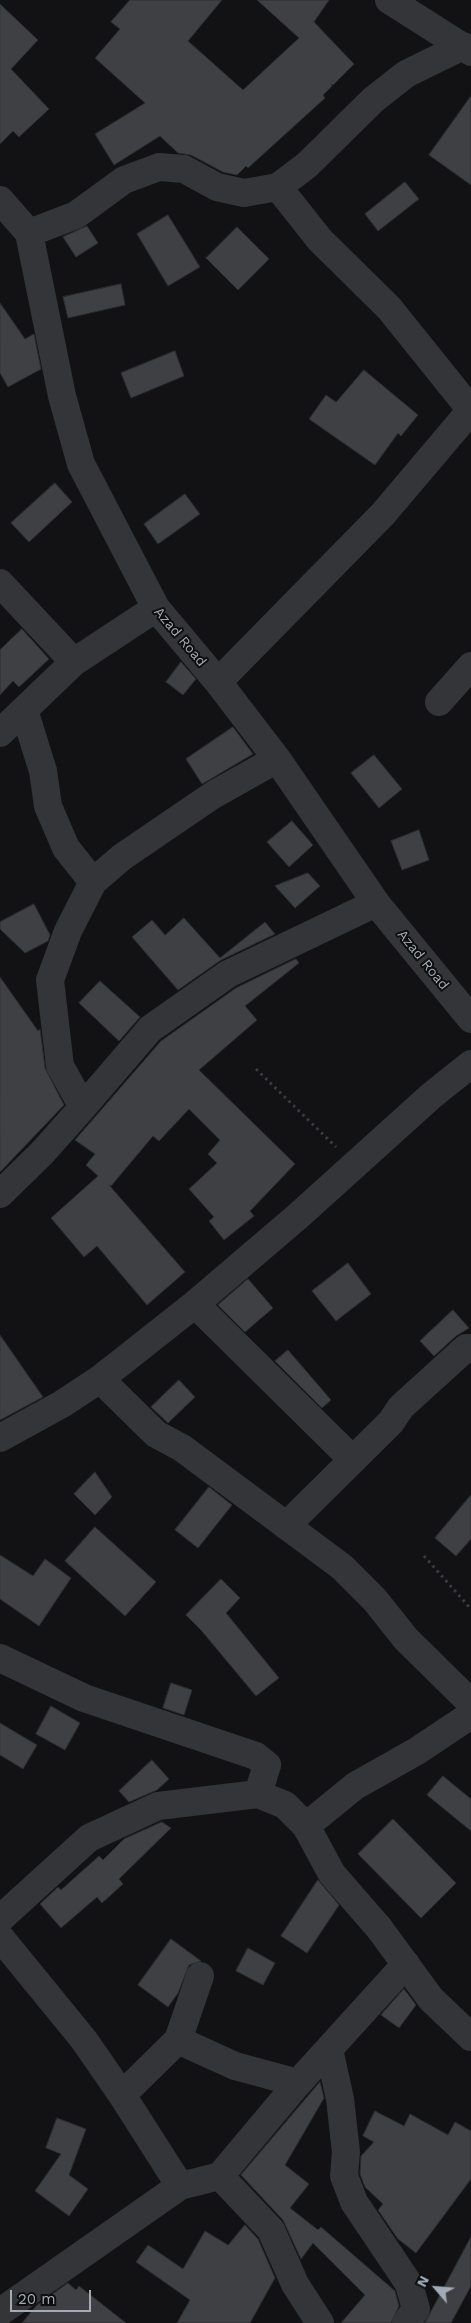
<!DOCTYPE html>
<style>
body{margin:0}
#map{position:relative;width:471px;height:2323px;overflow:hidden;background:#121214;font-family:"Work Sans",sans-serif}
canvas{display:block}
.north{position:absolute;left:411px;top:2263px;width:50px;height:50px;-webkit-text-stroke:4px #0d0e0f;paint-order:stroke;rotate:297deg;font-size:14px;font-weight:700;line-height:20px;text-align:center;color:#a3aab5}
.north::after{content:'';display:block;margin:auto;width:18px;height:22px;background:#a3aab5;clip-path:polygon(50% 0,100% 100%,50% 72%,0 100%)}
.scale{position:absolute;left:10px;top:2290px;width:81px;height:22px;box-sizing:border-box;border:2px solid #a3aab5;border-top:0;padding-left:6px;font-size:15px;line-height:18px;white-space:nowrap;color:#a3aab5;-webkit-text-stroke:4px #0d0e0f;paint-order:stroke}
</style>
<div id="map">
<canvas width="471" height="2323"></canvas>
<div class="north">N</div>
<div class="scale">20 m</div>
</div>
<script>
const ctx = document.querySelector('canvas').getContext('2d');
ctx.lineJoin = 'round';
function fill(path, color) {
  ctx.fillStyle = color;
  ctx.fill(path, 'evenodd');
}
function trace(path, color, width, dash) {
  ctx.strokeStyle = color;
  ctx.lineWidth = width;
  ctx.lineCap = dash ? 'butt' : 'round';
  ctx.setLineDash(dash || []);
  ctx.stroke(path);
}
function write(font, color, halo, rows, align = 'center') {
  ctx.font = font + ' "Work Sans",sans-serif';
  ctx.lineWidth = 4;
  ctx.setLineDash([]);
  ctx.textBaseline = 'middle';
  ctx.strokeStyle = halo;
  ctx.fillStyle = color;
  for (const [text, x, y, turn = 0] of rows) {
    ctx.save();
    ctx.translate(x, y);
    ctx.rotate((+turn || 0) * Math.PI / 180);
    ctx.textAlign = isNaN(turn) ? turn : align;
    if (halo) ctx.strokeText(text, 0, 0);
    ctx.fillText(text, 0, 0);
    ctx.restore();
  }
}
const building = new Path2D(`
 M 130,0 L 222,0 L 188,41 L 243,90 L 299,38 L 257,0 L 329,0 L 314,22 L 354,64 L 333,85 L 331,84 L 332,86 L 323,95 L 325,98 L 248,168 L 246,166 L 237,175 L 223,172 L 191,155 L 178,153 L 160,136 L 114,165 L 95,134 L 145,103 L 95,58 L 120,29 L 111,22 Z
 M 0,4 L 38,40 L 11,69 L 49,109 L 19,137 L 13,131 L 0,144 Z
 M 471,96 L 471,185 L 429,155 Z
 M 405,182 L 419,199 L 378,231 L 365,214 Z
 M 168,215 L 200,267 L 168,286 L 137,234 Z
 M 87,226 L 98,243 L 76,257 L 63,237 Z
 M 237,227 L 269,259 L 238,290 L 206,258 Z
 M 121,284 L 125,305 L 68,318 L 63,297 Z
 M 0,303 L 25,339 L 34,334 L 41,369 L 8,387 L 0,373 Z
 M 175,351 L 184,376 L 131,398 L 121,373 Z
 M 364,370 L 418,415 L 401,436 L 398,433 L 375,465 L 309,419 L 326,395 L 336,402 Z
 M 55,483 L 72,502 L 29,542 L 11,523 Z
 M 185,494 L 200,514 L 158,544 L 144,524 Z
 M 22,629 L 49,659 L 19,687 L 13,681 L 0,695 L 0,650 Z
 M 181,662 L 196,679 L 183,695 L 166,682 Z
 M 233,727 L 253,754 L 202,784 L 186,759 Z
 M 374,755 L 402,789 L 379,808 L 351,773 Z
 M 292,821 L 313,845 L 289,867 L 267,842 Z
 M 419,830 L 429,860 L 402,870 L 391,841 Z
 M 308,873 L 320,886 L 295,908 L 275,886 Z
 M 34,904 L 50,935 L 48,941 L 25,953 L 0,929 L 0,922 Z
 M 184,918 L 220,958 L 265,922 L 275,934 L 221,960 L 178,990 L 132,937 L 152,920 L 165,935 Z
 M 296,959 L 299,963 L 245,1006 L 257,1020 L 199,1070 L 295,1164 L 250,1211 L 254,1216 L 224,1240 L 209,1221 L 214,1217 L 189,1189 L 217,1163 L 208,1154 L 220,1140 L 189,1109 L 159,1141 L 153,1136 L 111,1186 L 109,1185 L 185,1272 L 147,1305 L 97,1246 L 84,1257 L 51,1218 L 98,1176 L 86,1165 L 95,1154 L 75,1140 L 161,1041 L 236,988 Z
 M 0,977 L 38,1031 L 40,1029 L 45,1068 L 64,1105 L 0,1172 Z
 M 100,981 L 140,1017 L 119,1041 L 79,1003 Z
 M 348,1263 L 371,1294 L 336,1321 L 312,1291 Z
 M 248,1279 L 273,1308 L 245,1332 L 218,1305 Z
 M 453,1310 L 469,1328 L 456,1336 L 434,1356 L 420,1341 Z
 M 0,1335 L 43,1397 L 0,1420 Z
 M 288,1350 L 331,1400 L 322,1408 L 275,1361 Z
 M 179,1380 L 195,1397 L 168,1423 L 151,1407 Z
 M 95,1472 L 112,1497 L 95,1515 L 74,1494 Z
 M 209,1487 L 232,1505 L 198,1548 L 175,1530 Z
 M 471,1495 L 471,1539 L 456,1556 L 435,1538 Z
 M 95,1527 L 156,1582 L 125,1616 L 65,1561 Z
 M 0,1555 L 33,1576 L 45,1559 L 71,1578 L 39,1626 L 0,1599 Z
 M 221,1579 L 240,1598 L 226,1613 L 279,1678 L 256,1696 L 201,1630 L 186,1615 Z
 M 171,1683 L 192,1690 L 184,1715 L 163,1708 Z
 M 51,1706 L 80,1723 L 65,1750 L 36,1734 Z
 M 0,1723 L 37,1745 L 23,1769 L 0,1755 Z
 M 152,1760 L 169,1779 L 157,1790 L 129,1802 L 119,1791 Z
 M 443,1776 L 471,1799 L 471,1831 L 427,1795 Z
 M 393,1819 L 456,1883 L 421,1918 L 358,1854 Z
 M 162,1822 L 171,1828 L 119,1879 L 123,1884 L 102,1903 L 97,1897 L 61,1928 L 40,1904 L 58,1887 L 61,1890 L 99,1856 L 103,1860 L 124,1839 Z
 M 318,1880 L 339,1905 L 307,1953 L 281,1936 Z
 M 171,1939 L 201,1961 L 189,1965 L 178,1993 L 168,2007 L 138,1985 Z
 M 248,1948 L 275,1963 L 263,1985 L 236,1971 Z
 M 404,1989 L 416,2005 L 399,2028 L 381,2015 Z
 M 320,2082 L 324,2098 L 285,2165 L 309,2184 L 290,2208 L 318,2230 L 321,2227 L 395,2291 L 399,2306 L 391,2323 L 341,2323 L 365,2295 L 313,2243 L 301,2259 L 283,2220 L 241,2175 Z
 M 375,2111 L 404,2126 L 410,2114 L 448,2135 L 455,2122 L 471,2131 L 471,2179 L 416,2253 L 398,2239 L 378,2210 L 383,2204 L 365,2187 L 360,2174 L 361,2156 L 374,2142 L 363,2136 Z
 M 57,2118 L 86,2129 L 69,2175 L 88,2189 L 69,2216 L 35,2191 L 61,2154 L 46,2148 Z
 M 245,2225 L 258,2239 L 275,2278 L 250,2323 L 177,2323 L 190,2300 L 136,2262 L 148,2245 L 183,2269 L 205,2231 L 228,2245 Z
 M 471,2237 L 471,2286 L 451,2323 L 425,2323 Z
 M 68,2283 L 76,2290 L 79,2286 L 126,2323 L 22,2323 L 36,2306 Z`);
fill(building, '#3e4044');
trace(building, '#2c2d30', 1);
trace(new Path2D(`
 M 256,1069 L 336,1147
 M 424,1556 L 471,1609`), '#393c40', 3, [2.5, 4]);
trace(new Path2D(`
 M 389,0 L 471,52
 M 278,187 L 320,240 L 389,308 L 471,410
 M 0,200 L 29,233 L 62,396 L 81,464 L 156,608 L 218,682 L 277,759 L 376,903 L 471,1019
 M 29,233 L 76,215 L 124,180 L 159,167 L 184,169 L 217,187 L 244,193 L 278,187 L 307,165 L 373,100 L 406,74 L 463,46
 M 0,583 L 74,662
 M 218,682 L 383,514 L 471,410
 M 439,702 L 471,666
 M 24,710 L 43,771 L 48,806 L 66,848 L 93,882
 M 0,733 L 74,662 L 156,608
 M 83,1107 L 150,1029 L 228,974 L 376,903
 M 0,1194 L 42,1153 L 83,1107 L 60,1066 L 50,980 L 68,931 L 93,882 L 122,857 L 213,795 L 277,759
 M 195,1304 L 353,1460
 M 100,1379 L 156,1434 L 182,1448 L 342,1567 L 375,1600 L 406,1639 L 471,1703
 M 0,1438 L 62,1404 L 100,1379 L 195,1304 L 297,1217 L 431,1096 L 471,1064
 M 286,1526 L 391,1422 L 401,1407 L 466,1348 L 471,1348
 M 0,1658 L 84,1698 L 256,1756 L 267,1765 L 258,1794
 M 306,1826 L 355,1786 L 417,1751 L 471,1715
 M 0,1919 L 89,1838 L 158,1806 L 258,1794 L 285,1805 L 306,1826 L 332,1874 L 379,1928 L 431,1999 L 471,2037
 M 0,1937 L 84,2040 L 122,2095 L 180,2186
 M 178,2040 L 200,1976
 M 329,2049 L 340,2099 L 346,2152 L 344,2176 L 354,2202 L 409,2284 L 416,2309 L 406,2323
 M 122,2095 L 178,2040 L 235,2066 L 298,2083
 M 220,2176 L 298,2083 L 406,1964
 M 0,2312 L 180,2186 L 220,2176 L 271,2230 L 295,2284 L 320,2323`), '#333539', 28);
write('14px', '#a3aab5', '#0d0e0f', [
 ["Azad Road",180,637,50],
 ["Azad Road",423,960,51]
]);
</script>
